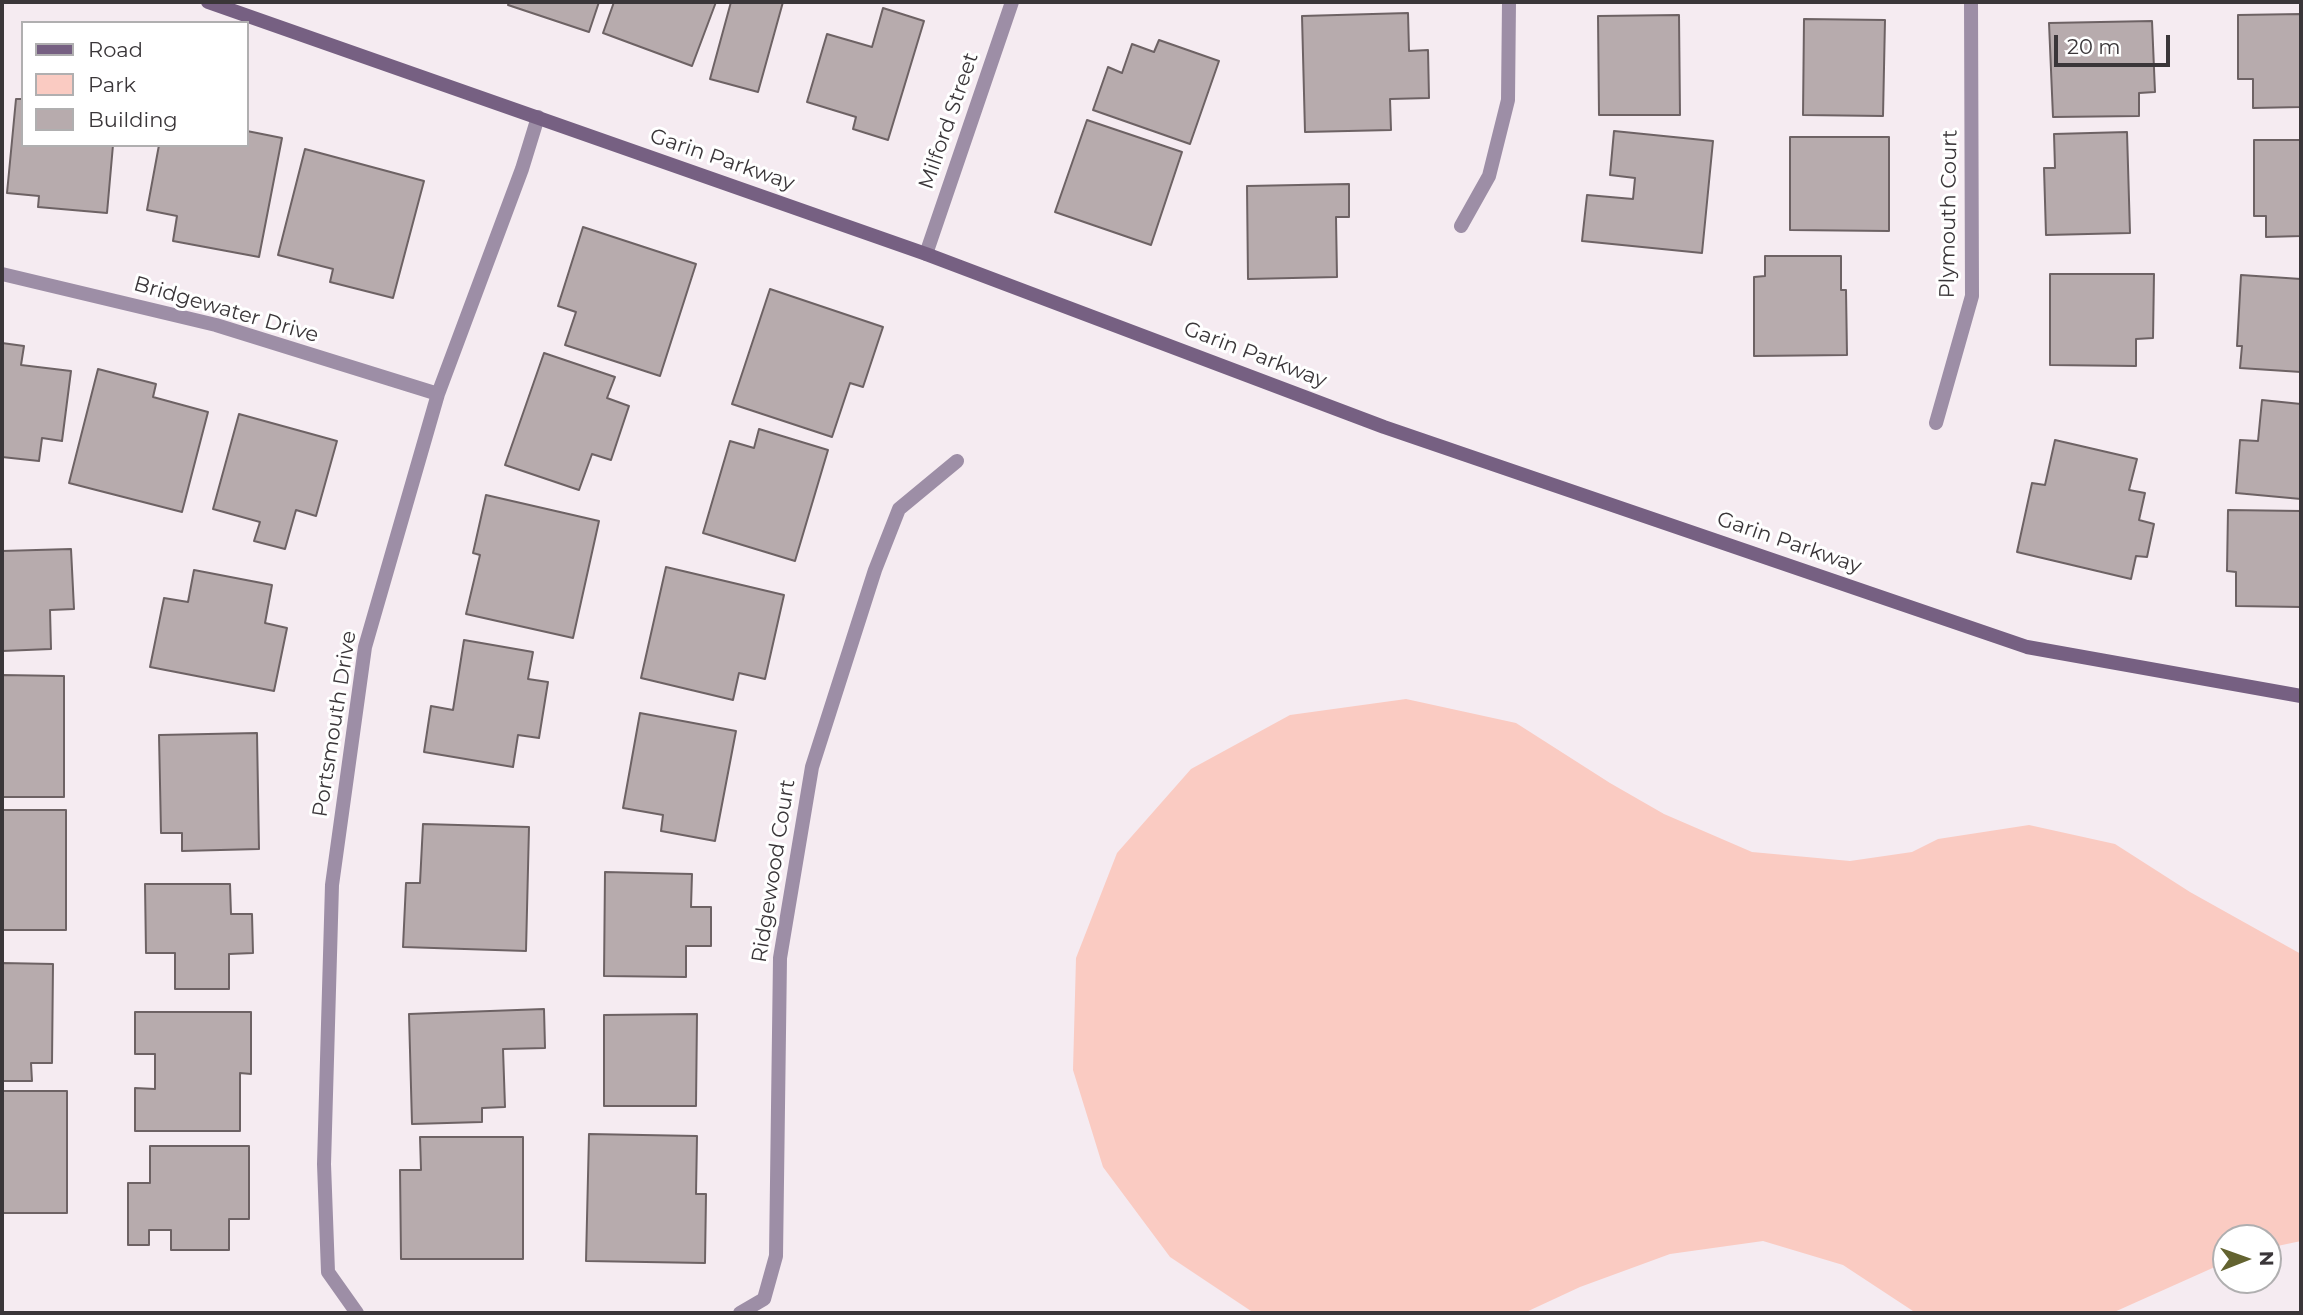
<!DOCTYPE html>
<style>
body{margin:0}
#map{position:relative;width:2303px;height:1315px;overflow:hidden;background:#f5ebf1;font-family:Montserrat,sans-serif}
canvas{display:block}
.frame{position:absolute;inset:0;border:4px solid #3a3639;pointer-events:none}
.legend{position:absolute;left:21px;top:21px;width:228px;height:126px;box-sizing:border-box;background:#fff;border:2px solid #b0afb0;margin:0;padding:9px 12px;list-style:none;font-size:21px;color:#3a3639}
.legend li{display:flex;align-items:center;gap:14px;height:35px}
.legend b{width:35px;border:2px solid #b0afb0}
.north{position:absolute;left:2212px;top:1224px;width:70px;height:70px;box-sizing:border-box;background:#fff;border:2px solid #b0afb0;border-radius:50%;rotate:89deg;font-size:19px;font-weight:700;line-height:28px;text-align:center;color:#3a3639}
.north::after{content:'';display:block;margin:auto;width:24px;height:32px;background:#636330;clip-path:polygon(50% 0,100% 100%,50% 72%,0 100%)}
.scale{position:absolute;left:2054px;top:35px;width:116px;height:32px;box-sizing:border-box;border:4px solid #3a3639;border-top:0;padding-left:9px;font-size:21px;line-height:24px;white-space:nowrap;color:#3a3639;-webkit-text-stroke:5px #fff;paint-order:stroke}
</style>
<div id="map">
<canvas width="2303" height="1315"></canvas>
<div class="frame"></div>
<ul class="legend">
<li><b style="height:9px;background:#766082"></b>Road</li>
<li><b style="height:19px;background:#facbc2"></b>Park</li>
<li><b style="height:19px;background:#b7abad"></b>Building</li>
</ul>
<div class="north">N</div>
<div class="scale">20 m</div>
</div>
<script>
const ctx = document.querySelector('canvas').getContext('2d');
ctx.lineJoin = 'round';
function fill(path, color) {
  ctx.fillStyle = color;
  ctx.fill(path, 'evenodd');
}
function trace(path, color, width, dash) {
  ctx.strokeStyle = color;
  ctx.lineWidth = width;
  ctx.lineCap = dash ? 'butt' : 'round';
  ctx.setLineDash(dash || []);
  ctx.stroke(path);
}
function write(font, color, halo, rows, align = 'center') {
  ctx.font = font + ' Montserrat,sans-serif';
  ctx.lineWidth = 6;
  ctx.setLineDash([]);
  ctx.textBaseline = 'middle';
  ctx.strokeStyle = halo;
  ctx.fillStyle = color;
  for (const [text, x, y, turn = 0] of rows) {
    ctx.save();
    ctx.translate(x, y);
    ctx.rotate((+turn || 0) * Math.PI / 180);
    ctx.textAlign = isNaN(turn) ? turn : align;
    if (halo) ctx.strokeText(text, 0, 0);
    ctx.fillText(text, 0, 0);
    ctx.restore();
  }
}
fill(new Path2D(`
 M 1406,699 L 1516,723 L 1610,783 L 1664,814 L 1752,852 L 1850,861 L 1912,852 L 1938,839 L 2029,825 L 2115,844 L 2190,892 L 2301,954 L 2301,1241 L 2268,1248 L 2268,1238 L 2226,1238 L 2226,1262 L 2112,1313 L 1916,1313 L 1843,1265 L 1763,1241 L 1670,1254 L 1580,1287 L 1524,1313 L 1254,1313 L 1170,1257 L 1103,1167 L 1073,1070 L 1076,958 L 1117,853 L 1191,769 L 1290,715 Z`), '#facbc2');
const building = new Path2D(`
 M 509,2 L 599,2 L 589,32 L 508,5 Z
 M 614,2 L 716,2 L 692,66 L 603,33 Z
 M 731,2 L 783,2 L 758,92 L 710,79 Z
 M 883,8 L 924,21 L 888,140 L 853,129 L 856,117 L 807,102 L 827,34 L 872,47 Z
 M 1408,13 L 1409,51 L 1428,50 L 1429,98 L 1390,99 L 1391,130 L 1305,132 L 1302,16 Z
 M 2301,14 L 2301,107 L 2253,108 L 2253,79 L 2238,79 L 2238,15 Z
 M 1679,15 L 1680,115 L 1599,115 L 1598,16 Z
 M 1804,19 L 1885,20 L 1883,116 L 1803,115 Z
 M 2152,21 L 2155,92 L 2139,93 L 2139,116 L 2053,117 L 2049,23 Z
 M 1159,40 L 1219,61 L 1190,144 L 1093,110 L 1108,67 L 1122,73 L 1132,44 L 1154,52 Z
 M 16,99 L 23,99 L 23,145 L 113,145 L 107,213 L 38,207 L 39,196 L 7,193 Z
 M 1087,120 L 1182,152 L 1151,245 L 1055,212 Z
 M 247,131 L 282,138 L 259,257 L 173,241 L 177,216 L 147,210 L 159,145 L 247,145 Z
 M 1614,131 L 1713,141 L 1702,253 L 1582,241 L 1587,195 L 1633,199 L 1635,178 L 1610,175 Z
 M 2127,132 L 2130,233 L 2046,235 L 2044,168 L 2055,168 L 2054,134 Z
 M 1790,137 L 1889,137 L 1889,231 L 1790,230 Z
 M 2254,140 L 2301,140 L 2301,236 L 2266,237 L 2266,216 L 2254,216 Z
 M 305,149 L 424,181 L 393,298 L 330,282 L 333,269 L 278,255 Z
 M 1349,184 L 1349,217 L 1336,217 L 1337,277 L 1248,279 L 1247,186 Z
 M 583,227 L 696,264 L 660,376 L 565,345 L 576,312 L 558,306 Z
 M 1765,256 L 1841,256 L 1841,290 L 1846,290 L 1847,355 L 1754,356 L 1754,277 L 1765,276 Z
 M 2050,274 L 2154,274 L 2153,338 L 2136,339 L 2136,366 L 2050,365 Z
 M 2241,275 L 2301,279 L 2301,372 L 2240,368 L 2242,346 L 2237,346 Z
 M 770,289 L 883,327 L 863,387 L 850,383 L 832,437 L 732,404 Z
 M 2,343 L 24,346 L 21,365 L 71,371 L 62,441 L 42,438 L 39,461 L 2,457 Z
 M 544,353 L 615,377 L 607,398 L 629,406 L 611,460 L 592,454 L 579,490 L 505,465 Z
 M 98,369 L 156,384 L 153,397 L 208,412 L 182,512 L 69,483 Z
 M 2262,400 L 2301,404 L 2301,499 L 2236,493 L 2240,440 L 2258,441 Z
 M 239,414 L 337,441 L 316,516 L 296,510 L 285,549 L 254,541 L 260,522 L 213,509 Z
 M 759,429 L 828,450 L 795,561 L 703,533 L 730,441 L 754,448 Z
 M 2055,440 L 2137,459 L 2129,490 L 2145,493 L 2139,520 L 2154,524 L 2147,557 L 2136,556 L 2131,579 L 2017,552 L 2032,483 L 2045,485 Z
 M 486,495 L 599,521 L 573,638 L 466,614 L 480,555 L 473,553 Z
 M 2228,510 L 2301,511 L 2301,607 L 2236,606 L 2236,572 L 2227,571 Z
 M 71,549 L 74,609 L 50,610 L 51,649 L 2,651 L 2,551 Z
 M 666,567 L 784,595 L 765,679 L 739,673 L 733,700 L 641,678 Z
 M 194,570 L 272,585 L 265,623 L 287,628 L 274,691 L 150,667 L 164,598 L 188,602 Z
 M 464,640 L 533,652 L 528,679 L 548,682 L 539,738 L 518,735 L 513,767 L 424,752 L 431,706 L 453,710 Z
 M 2,675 L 64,676 L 64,797 L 2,797 Z
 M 640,713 L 736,731 L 715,841 L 661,831 L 663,815 L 623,808 Z
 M 257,733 L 259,849 L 182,851 L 182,833 L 161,833 L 159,735 Z
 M 2,810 L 66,810 L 66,930 L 2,930 Z
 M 423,824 L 529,827 L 526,951 L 403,947 L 406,883 L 420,883 Z
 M 605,872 L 692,874 L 691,907 L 711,907 L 711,946 L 686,946 L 686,977 L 604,976 Z
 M 145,884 L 230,884 L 231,914 L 252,914 L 253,953 L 229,954 L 229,989 L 175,989 L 175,953 L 146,953 Z
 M 2,963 L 53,964 L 52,1063 L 31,1063 L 32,1081 L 2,1081 Z
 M 544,1009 L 545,1048 L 503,1049 L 505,1107 L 482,1108 L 482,1122 L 412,1124 L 409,1014 Z
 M 135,1012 L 251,1012 L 251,1074 L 240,1073 L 240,1131 L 135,1131 L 135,1088 L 155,1089 L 155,1054 L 135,1054 Z
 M 697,1014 L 696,1106 L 604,1106 L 604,1015 Z
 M 2,1091 L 67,1091 L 67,1213 L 2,1213 Z
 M 589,1134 L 697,1136 L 696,1194 L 706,1194 L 705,1263 L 586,1261 Z
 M 420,1137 L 523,1137 L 523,1259 L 401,1259 L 400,1170 L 421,1170 Z
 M 150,1146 L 249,1146 L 249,1219 L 229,1219 L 229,1250 L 171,1250 L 171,1230 L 149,1230 L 149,1245 L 128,1245 L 128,1183 L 150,1183 Z`);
fill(building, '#b7abad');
trace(building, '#6d6264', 2);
trace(new Path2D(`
 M 1461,226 L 1489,176 L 1508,100 L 1509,2
 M 926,254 L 1012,2
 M 2,274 L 216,325 L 438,394
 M 1936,423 L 1972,296 L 1971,2
 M 357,1313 L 328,1272 L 324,1164 L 332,885 L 365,647 L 438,394 L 522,169 L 538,117
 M 740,1313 L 764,1299 L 776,1256 L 780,958 L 812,767 L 875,570 L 899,509 L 957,461`), '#9d8ea6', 14);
trace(new Path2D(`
 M 208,2 L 926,254 L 1384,427 L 2027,647 L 2301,696`), '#766082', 14);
write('21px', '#3a3639', '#fff', [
 ["Milford Street",949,121,-71],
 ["Garin Parkway",722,160,19],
 ["Plymouth Court",1949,214,-89],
 ["Bridgewater Drive",226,310,16],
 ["Garin Parkway",1255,355,21],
 ["Garin Parkway",1789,543,19],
 ["Portsmouth Drive",335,724,-81],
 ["Ridgewood Court",774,871,-81]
]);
</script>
